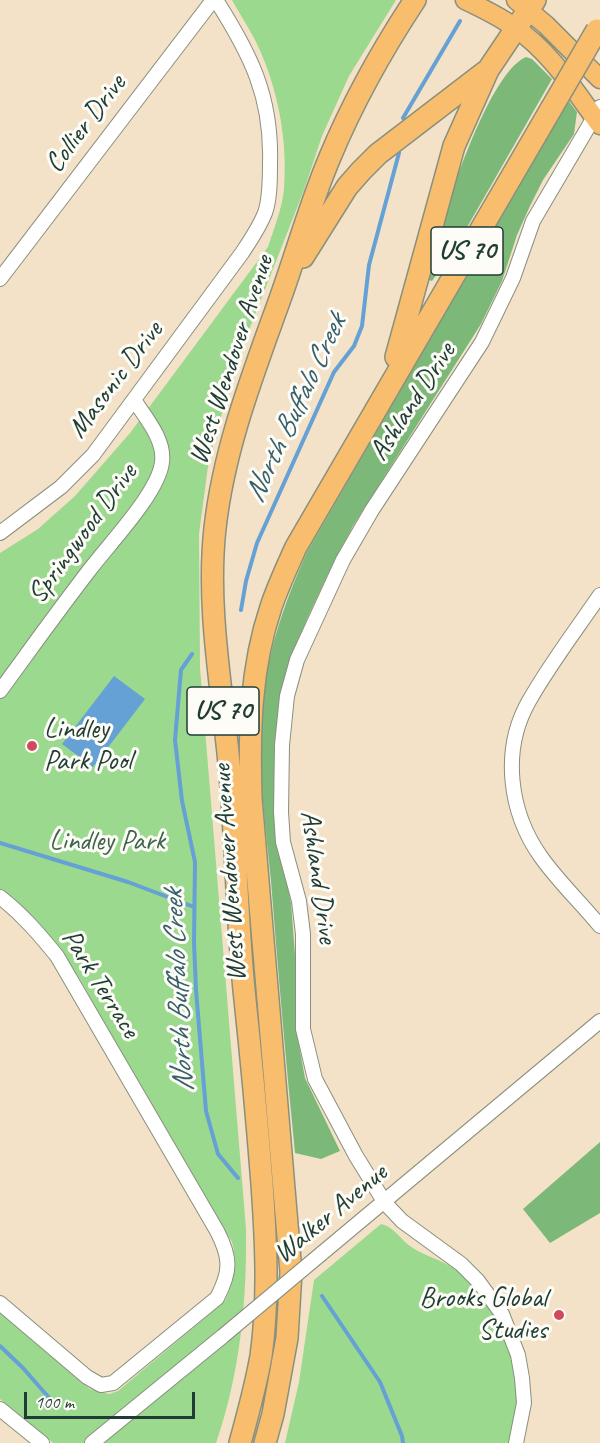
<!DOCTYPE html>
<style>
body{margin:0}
#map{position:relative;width:600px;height:1443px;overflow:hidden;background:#f3e2c7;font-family:Caveat,sans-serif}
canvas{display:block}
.scale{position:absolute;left:24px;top:1392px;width:171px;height:27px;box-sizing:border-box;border:3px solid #1f3d34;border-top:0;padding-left:8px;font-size:18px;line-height:21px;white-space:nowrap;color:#1f3d34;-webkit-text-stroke:4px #fdfcf7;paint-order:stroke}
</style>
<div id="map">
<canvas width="600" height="1443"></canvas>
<div class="scale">100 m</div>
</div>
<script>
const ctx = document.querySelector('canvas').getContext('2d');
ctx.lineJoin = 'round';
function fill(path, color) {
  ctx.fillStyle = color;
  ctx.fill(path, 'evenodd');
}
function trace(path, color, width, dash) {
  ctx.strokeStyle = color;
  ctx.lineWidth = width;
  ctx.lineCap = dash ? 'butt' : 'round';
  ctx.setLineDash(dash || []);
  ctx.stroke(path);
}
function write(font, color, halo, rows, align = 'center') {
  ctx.font = font + ' Caveat,sans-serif';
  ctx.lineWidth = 6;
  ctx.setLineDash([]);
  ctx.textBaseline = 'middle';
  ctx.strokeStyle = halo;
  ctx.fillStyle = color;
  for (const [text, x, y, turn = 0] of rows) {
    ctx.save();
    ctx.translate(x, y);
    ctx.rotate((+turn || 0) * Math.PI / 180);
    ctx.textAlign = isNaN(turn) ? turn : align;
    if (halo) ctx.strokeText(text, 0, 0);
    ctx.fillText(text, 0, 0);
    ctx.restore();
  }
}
fill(new Path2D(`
 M 232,0 L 396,0 L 349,76 L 322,136 L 304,190 L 251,325 L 229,389 L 209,459 L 199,534 L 200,668 L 246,1229 C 247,1301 240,1374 216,1443 L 53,1443 L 0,1399 L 0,1312 L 90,1389 L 109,1394 L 118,1391 L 225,1301 C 234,1281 238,1264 232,1242 L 166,1135 L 80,979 L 51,938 L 0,892 L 0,553 L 38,529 L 75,496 L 130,433 L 268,247 C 274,228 282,209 284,189 C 288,141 278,88 257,44 C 250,29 240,15 232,0 Z
 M 381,1224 C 395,1227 401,1241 413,1248 C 427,1257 446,1261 459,1272 C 474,1284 491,1303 500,1321 C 515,1353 523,1410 509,1443 L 285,1443 L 299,1382 L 314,1280 Z`), '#9bd98e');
fill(new Path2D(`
 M 526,57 L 532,59 L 552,79 L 454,250 L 432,281 L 423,278 C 439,232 484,75 526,57 Z
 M 568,100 L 577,112 L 574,134 L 543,180 L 530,206 L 517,235 L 502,281 L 481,324 L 353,526 L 329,572 L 307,619 L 289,667 L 279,704 L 275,755 L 278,840 L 291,903 L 298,994 L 298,1040 L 305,1078 L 340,1151 L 321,1159 L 295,1153 C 286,1063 278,972 271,881 C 266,830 258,774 261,722 C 264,661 282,608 307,552 Z
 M 600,1142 L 600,1213 L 550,1243 L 523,1209 Z`), '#7cb979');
fill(new Path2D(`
 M 114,676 L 145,699 L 93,767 L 62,744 Z`), '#65a1d5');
trace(new Path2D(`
 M 403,118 L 460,21
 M 241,610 L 246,581 L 257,543 L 334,372 L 354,346 L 362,326 L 369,265 L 399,153
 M 192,654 L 181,670 L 175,740 L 182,801 L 195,862 L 194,942 L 196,990 L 206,1111 L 218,1154 L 238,1178
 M 0,843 L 128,882 L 194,907
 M 322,1296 L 380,1382 L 402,1436 L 403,1443
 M 0,1346 L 23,1368 L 51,1400`), '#65a1d5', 4);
const minor = new Path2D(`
 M 0,279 L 213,0
 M 0,533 L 61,487 L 93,455 L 242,253 C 250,241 259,228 265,213 C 270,199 270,179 270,163 C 272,97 251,55 216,0
 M 600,595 C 576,630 550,664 529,701 C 501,750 509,812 541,857 C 558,881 581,903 600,926
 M 0,691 C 30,650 60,608 91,568 C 110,543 159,492 162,462 C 165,440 146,418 134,400
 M 0,897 C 22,914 39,934 57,956 L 217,1231 C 231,1258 231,1271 217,1298 L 113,1383 L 101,1385 L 87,1377 L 0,1303
 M 321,1254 L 600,1021
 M 0,1409 L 42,1443
 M 92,1443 L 223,1336
 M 516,1443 L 524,1403 L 522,1378 L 518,1355 L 502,1314 L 478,1281 L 461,1264 L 402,1221 L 385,1203 L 356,1156 L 315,1079 L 303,1029 L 303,934 L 299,901 L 283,842 L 281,812 L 282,745 L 287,696 L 297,660 L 343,560 L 372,510 L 482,342 L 513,278 L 533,221 L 600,107`);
const major = new Path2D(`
 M 465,0 C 482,8 499,16 514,27 C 551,52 574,90 600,125
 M 516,0 L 546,25 L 600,79`);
const highway = new Path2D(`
 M 303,257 L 347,187 L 361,171 L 378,154 L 485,72
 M 396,357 L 454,146 L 488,70 L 535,0
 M 240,1443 C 248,1414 256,1385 261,1356 C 269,1299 266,1241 262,1184 C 257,1119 251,1055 244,990 C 237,918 236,846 230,774 C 223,692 206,610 215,528 C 224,448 253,374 280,299 C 297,252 310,204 330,157 C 353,102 382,50 415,0
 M 265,1443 L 273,1414 L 287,1338 L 291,1272 L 251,798 C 249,733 250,669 271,607 C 278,586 287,567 296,547 L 551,109`);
trace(minor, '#89907e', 16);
trace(major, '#89907e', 21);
trace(highway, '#89907e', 24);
trace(minor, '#fff', 14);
trace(major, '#f9be6d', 18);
trace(highway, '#f9be6d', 21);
const minorBridge = new Path2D(`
 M 223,1336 L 321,1254`);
const highwayBridge = new Path2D(`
 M 551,109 L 597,30`);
trace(minorBridge, '#89907e', 16, []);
trace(highwayBridge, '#89907e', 24, []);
trace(minorBridge, '#fff', 14);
trace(highwayBridge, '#f9be6d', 21);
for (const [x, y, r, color] of [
 [32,746,6,"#d1495b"],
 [559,1315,6,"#d1495b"]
]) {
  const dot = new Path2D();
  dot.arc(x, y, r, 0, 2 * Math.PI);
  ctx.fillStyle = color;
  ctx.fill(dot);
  trace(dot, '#fdfcf7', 2);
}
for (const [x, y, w] of [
 [467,251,72],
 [223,711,72]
]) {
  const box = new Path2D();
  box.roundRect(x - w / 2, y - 24, w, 48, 4.5);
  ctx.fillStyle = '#fdfcf7';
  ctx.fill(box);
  trace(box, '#1f3d34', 1.5);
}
write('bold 27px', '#1f3d34', null, [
 ["US 70",467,251],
 ["US 70",223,711]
]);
write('28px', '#1f3d34', '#fdfcf7', [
 ["Collier Drive",86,124,-53],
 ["West Wendover Avenue",232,360,-72],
 ["Masonic Drive",116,380,-53],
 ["Ashland Drive",413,402,-57],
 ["Springwood Drive",83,534,-54],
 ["West Wendover Avenue",230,873,-94],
 ["Ashland Drive",318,877,82],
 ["Park Terrace",100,984,58],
 ["Walker Avenue",331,1214,-40]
]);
write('28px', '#1f3d34', '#fdfcf7', [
 ["Lindley",44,730],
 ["Park Pool",44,762],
 ["Brooks Global",547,1299,"right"],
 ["Studies",547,1331,"right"]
], 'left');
write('28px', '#3e644a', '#fdfcf7', [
 ["Lindley Park",107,842]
]);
write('italic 30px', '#38606c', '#fdfcf7', [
 ["North Buffalo Creek",296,409,-65],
 ["North Buffalo Creek",179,991,-93]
]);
</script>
